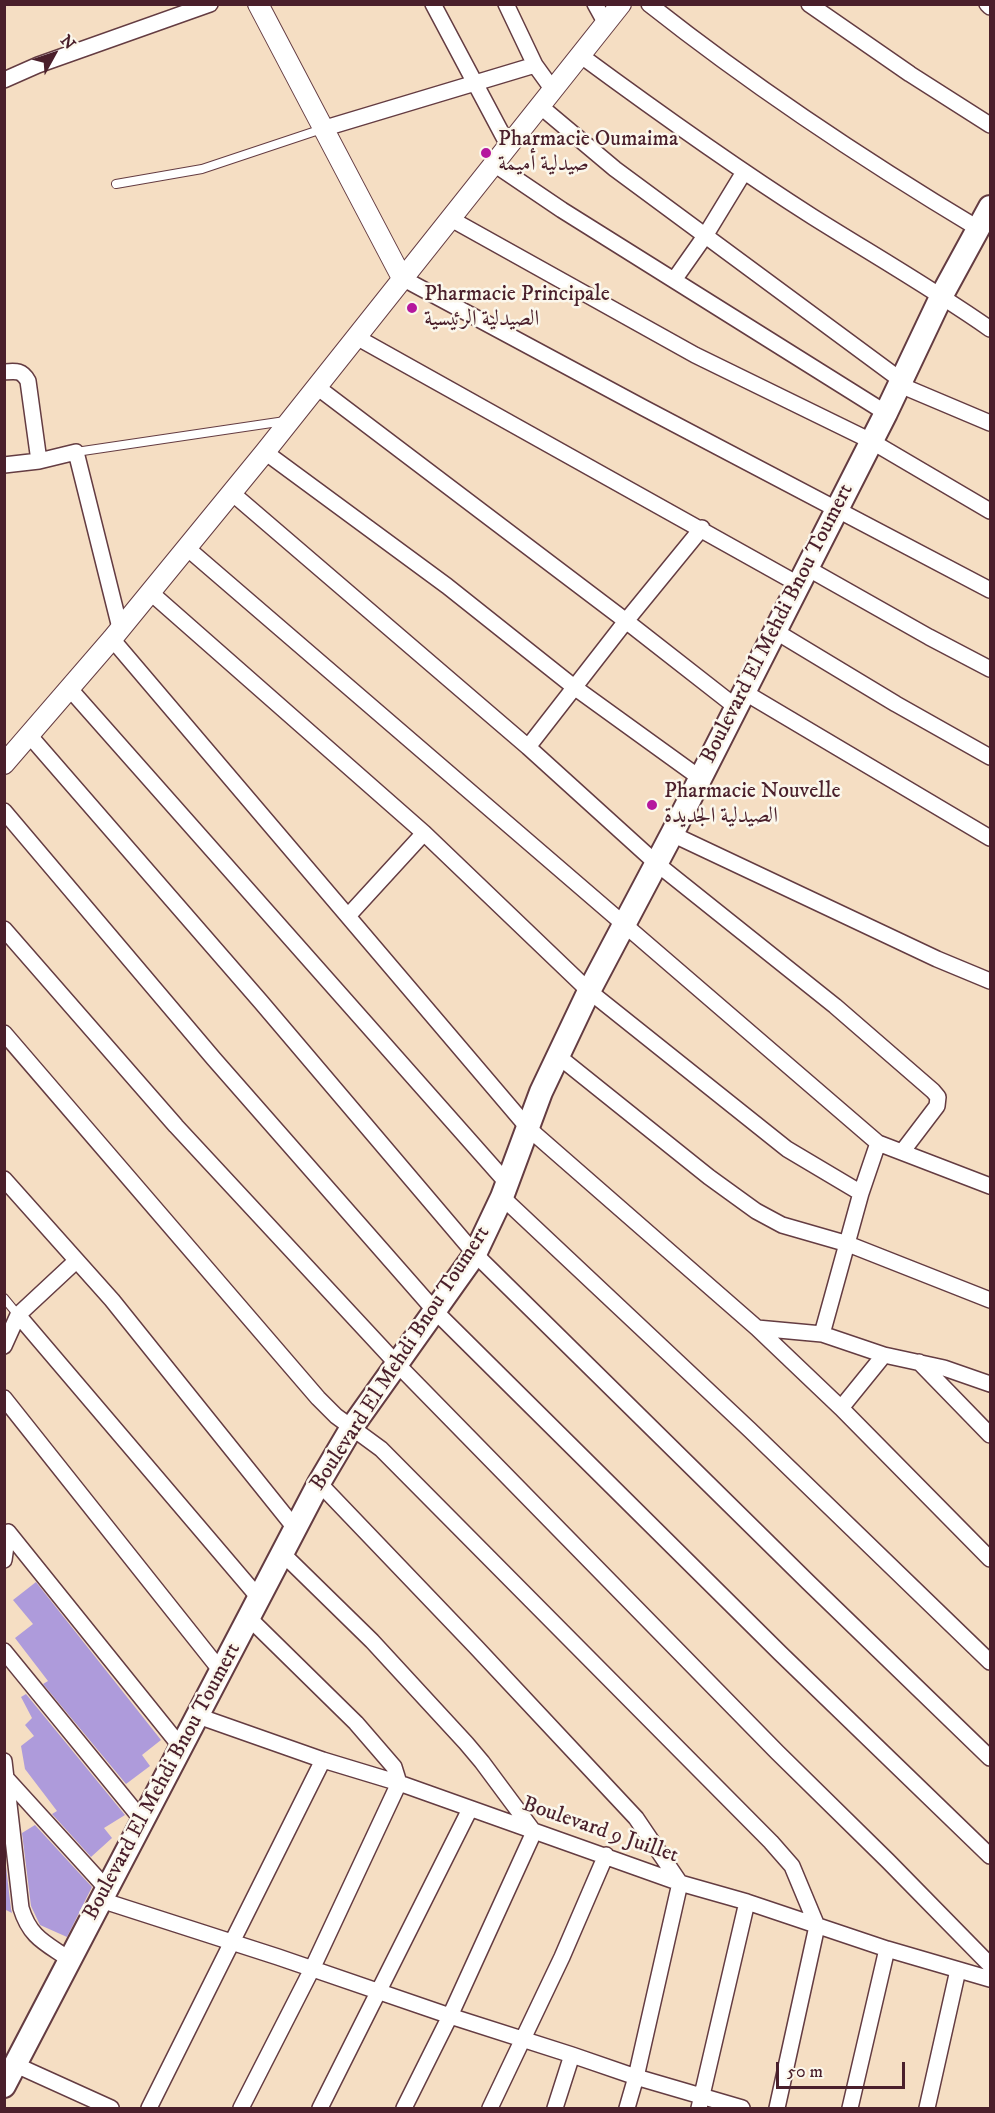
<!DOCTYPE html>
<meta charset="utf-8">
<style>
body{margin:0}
#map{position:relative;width:995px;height:2113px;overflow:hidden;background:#f5dec3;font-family:"IM FELL DW Pica",serif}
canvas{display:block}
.frame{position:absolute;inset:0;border:6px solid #4a1f2b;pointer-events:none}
.north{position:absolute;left:24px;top:24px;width:60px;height:60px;-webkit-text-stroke:4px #fbf7ec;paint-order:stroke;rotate:50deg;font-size:16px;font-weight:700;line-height:24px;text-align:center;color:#4a1f2b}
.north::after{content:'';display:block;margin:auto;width:21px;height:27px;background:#4a1f2b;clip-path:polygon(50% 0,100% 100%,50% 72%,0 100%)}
.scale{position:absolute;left:776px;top:2062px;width:129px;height:27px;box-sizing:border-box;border:3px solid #4a1f2b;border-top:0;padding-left:8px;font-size:18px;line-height:21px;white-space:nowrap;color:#4a1f2b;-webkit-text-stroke:4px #fbf7ec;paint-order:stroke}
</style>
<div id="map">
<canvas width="995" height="2113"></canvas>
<div class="frame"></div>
<div class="north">N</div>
<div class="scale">50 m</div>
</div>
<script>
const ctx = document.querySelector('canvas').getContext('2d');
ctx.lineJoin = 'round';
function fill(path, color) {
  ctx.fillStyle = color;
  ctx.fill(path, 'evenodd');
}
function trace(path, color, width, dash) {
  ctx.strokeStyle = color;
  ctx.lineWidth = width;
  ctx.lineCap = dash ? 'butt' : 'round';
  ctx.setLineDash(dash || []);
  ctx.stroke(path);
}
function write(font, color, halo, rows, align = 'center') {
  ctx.font = font + ' "IM FELL DW Pica",Amiri,serif';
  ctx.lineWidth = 5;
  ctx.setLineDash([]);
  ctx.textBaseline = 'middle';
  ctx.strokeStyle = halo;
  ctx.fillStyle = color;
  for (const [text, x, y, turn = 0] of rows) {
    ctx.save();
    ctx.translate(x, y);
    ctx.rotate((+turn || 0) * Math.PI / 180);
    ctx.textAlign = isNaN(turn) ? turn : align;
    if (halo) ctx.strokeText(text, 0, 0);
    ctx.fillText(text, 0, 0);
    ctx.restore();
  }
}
fill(new Path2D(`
 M 36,1582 L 161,1740 L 142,1755 L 150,1766 L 126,1784 L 43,1684 L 48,1681 L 15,1638 L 33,1624 L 13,1600 Z
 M 26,1694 L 125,1815 L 104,1828 L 112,1838 L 91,1857 L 52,1814 L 57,1811 L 25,1769 L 21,1746 L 34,1736 L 25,1725 L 32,1718 L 21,1697 Z
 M 35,1825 L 92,1887 L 67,1937 L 40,1925 L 31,1906 L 22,1833 Z
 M 4,1850 L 11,1909 L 12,1913 L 4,1909 Z`), '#ae9bdb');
const service = new Path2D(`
 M 116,184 L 202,169 L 322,129
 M 76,452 L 285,421
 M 4,1298 L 18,1315`);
const minor = new Path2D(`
 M 433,4 L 509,147
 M 506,4 L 535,65 L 553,90
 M 595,4 L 606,24
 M 649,4 C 754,87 864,160 979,229
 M 809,4 L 910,74 L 990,125
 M 987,4 L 990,7
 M 580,55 C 656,111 733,166 813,217 C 872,254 933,289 990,329
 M 4,80 L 38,65 L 210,4
 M 540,106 L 615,169 L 902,381
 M 322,129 L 535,65
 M 494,164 L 562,210 L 886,413
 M 451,219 L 695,355 L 871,441 L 990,511
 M 402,278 L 644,408 L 990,590
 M 674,280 L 705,236 L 744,172
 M 358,338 L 798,584
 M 4,372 C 16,371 22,370 28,381 L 39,461
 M 900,385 L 990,423
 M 317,387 L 626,621 L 736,707
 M 265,452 L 447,586 L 574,687 L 700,778
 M 4,465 L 39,461 L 76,452 L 120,628
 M 232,493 L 528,747 L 656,863 L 835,1006 L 933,1091 L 938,1097 L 937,1106 L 902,1152
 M 187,548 L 878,1143 L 990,1186
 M 807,568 L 929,637 L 990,669
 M 150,592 L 424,833 L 589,991 L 787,1149 L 861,1193
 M 775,631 L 896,704 L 990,757
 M 112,639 L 528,1128 L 757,1328 L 841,1408 L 990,1559
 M 69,688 L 507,1183
 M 744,692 L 990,838
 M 29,735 L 261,1002 L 475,1254 L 808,1582 L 990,1758
 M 528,747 L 626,621 L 702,528
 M 4,811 L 214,1059 L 436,1312 L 780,1653 L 990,1856
 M 672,834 L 937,959 L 990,981
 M 348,916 L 424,833
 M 4,929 L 176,1126 L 397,1364 L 777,1752 L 888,1861 L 990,1965
 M 4,1033 L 318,1398 L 336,1416 L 381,1449 L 771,1842 L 792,1866 L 817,1926 L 777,2108
 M 558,1056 L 709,1177 L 756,1211 L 782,1225 L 848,1244 L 990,1300
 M 4,1179 L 112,1300 L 295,1528
 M 502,1197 L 750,1430 L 990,1662
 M 18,1315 L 259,1598
 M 757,1328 L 822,1334 L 884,1355 L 944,1368 L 990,1384
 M 822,1334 L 861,1193 L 878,1143
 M 4,1346 L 18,1315 L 76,1261
 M 919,1362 L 990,1435
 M 4,1398 L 221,1671
 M 841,1408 L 884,1355
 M 319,1483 L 476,1647 L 636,1818 L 680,1883 L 636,2077 L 627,2108
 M 282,1553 L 372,1641 L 466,1743 L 482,1762 L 534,1832 L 450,2016 L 404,2108
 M 4,1560 L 8,1532 L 181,1747
 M 4,1651 L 143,1821
 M 198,1716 L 323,1760 L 399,1783 L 680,1883 L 747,1902 L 887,1949 L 990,1979
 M 4,1761 L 21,1908 C 30,1938 46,1943 70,1960
 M 7,1779 L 107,1889
 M 101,1900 L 278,1957 L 450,2016 L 572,2055 L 636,2077 L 742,2108
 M 16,2065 L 111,2108
 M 149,2108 L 323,1760
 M 241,2108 L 312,1969 L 399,1783 L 394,1767 L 356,1723 L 249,1618
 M 320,2108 L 470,1809
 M 490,2108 L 562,1957 L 606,1855
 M 555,2108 L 572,2055
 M 699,2108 L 747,1902
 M 850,2108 L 887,1949
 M 927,2108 L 958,1970`);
const tertiary = new Path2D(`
 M 258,4 L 402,278
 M 4,764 L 112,639 L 265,452 L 621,4`);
const secondary = new Path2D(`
 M 4,2086 L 319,1483 L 352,1427 L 475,1254 L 502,1197 L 541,1092 L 589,991 L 672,834 L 886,413 L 942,295 L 990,207`);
trace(service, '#643c42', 10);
trace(minor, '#643c42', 18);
trace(tertiary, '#643c42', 22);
trace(secondary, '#643c42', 26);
trace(service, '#fff', 8);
trace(minor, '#fff', 15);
trace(tertiary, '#fff', 20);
trace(secondary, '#fff', 22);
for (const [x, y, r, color] of [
 [486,153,6,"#b5179e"],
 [412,308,6,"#b5179e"],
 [652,805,6,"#b5179e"]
]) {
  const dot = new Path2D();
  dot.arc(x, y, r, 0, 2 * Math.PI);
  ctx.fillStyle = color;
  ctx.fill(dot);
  trace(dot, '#fbf7ec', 2);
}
write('22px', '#4a1f2b', '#fbf7ec', [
 ["Pharmacie Oumaima",498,140],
 ["صيدلية أميمة",498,165],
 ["Pharmacie Principale",424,295],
 ["الصيدلية الرئيسية",424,320],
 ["Pharmacie Nouvelle",664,792],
 ["الصيدلية الجديدة",664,817]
], 'left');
write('22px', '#4a1f2b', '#fbf7ec', [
 ["Boulevard El Mehdi Bnou Toumert",778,624,-63],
 ["Boulevard El Mehdi Bnou Toumert",401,1359,-57],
 ["Boulevard El Mehdi Bnou Toumert",163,1782,-62],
 ["Boulevard 9 Juillet",600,1831,19]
]);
</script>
